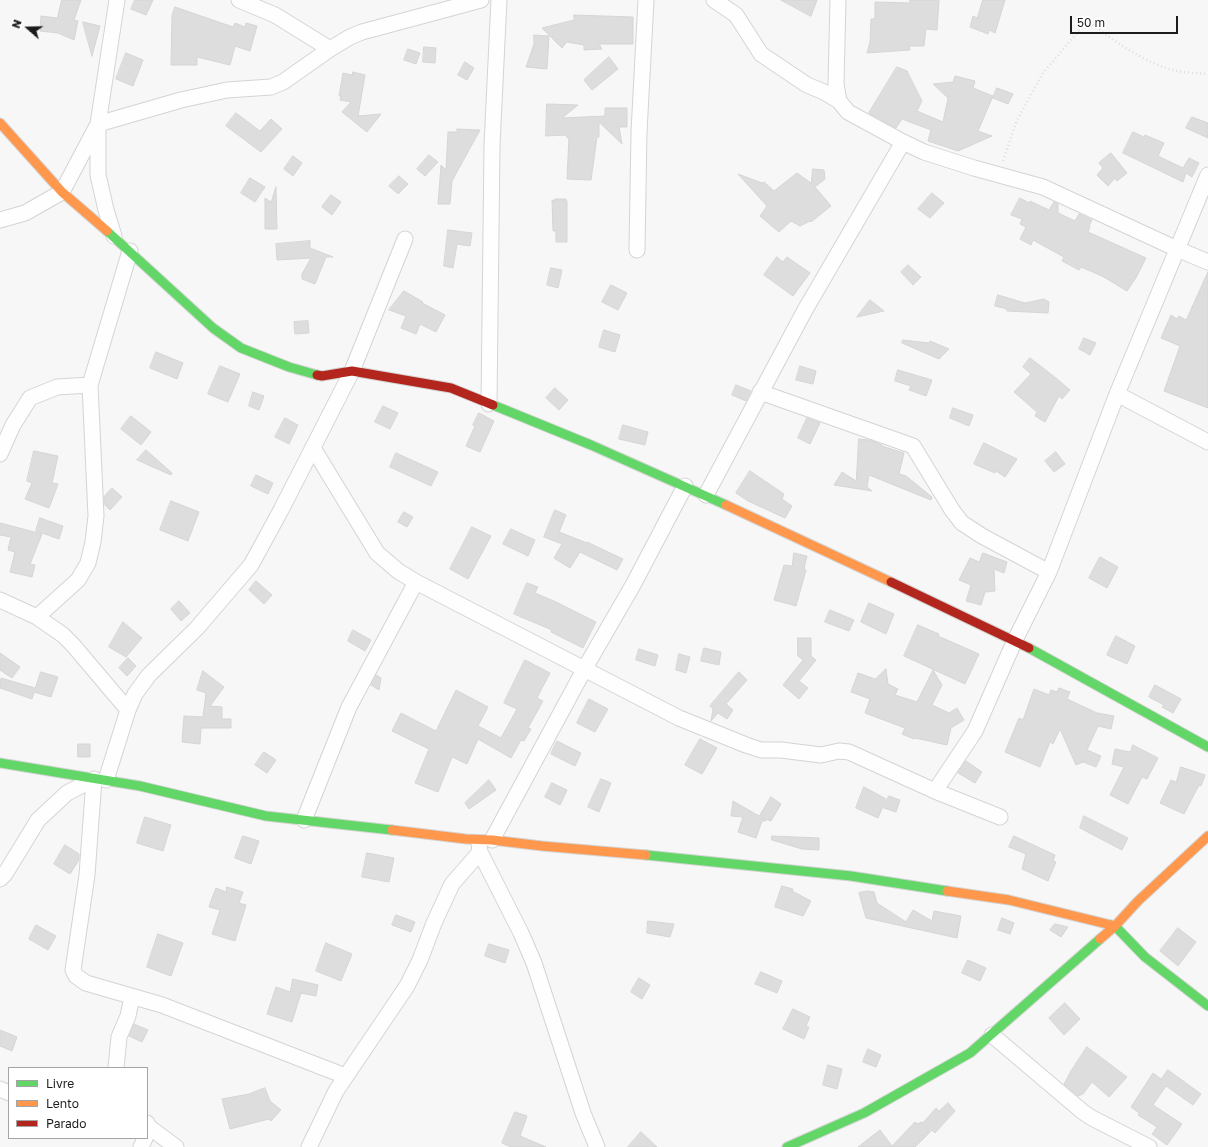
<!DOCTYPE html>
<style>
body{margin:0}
#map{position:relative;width:1208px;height:1147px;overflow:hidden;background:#f7f7f7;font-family:"Golos Text",sans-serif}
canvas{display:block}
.legend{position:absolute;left:8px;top:1067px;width:140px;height:72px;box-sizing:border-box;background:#fff;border:1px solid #a4a4a4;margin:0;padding:5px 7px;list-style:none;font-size:12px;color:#1b1c1c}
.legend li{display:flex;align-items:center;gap:8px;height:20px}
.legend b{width:20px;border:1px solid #a4a4a4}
.north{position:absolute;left:8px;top:8px;width:40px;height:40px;-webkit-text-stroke:3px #fff;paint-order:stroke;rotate:290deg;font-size:11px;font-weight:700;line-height:16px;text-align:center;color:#1b1c1c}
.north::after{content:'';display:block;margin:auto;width:14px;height:18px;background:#1b1c1c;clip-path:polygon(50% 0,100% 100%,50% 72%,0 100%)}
.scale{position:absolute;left:1070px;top:16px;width:108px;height:18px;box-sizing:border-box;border:2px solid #1b1c1c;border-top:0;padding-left:5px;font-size:12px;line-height:14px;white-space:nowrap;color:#1b1c1c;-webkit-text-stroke:3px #fff;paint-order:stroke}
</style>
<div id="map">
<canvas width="1208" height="1147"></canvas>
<ul class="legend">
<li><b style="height:5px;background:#63d668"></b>Livre</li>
<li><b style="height:5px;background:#ff974d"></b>Lento</li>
<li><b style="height:5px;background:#b3261e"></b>Parado</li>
</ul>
<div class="north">N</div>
<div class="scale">50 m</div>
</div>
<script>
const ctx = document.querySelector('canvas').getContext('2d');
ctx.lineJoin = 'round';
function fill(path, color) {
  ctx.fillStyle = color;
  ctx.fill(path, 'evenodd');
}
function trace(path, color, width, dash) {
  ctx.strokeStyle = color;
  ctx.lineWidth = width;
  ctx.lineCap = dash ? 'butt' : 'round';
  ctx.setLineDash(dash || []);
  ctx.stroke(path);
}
const building = new Path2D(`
 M 62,0 L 81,0 L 74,20 L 78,21 L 74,40 L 58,33 L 40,31 L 41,16 L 57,18 Z
 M 135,0 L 153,0 L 146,15 L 131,9 Z
 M 781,0 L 817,0 L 811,16 Z
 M 910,0 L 939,0 L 937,30 L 926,29 L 924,46 L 909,46 L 910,50 L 867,53 L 870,42 L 871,19 L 875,19 L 875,2 L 910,3 Z
 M 983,0 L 1005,0 L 995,33 L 989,30 L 988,34 L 970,27 L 973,16 L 977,18 Z
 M 175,7 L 233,27 L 235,23 L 245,27 L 246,23 L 257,26 L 250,51 L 235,46 L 230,65 L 197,57 L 197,65 L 171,65 L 172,16 Z
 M 574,15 L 633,17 L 633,44 L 599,44 L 602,49 L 584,50 L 584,45 L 567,42 L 562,48 L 542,28 L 574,20 Z
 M 83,22 L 100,26 L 92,56 Z
 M 534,35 L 549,36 L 547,69 L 526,67 L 534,44 Z
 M 424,47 L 436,48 L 435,63 L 423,62 Z
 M 408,49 L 420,53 L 416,64 L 404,60 Z
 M 126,53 L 143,60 L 133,86 L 116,79 Z
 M 609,57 L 618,69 L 592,90 L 584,80 Z
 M 465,62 L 474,68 L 467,80 L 458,75 Z
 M 897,67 L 907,71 L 922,101 L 917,111 L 943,122 L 948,98 L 933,84 L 953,82 L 955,76 L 975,81 L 973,88 L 993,96 L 978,131 L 992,136 L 958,151 L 928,141 L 931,130 L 902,119 L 896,128 L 869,113 Z
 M 353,72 L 365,75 L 358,116 L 381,114 L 367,132 L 342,112 L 351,102 L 340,100 L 341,96 L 339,96 L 343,73 L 352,75 Z
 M 997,88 L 1013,94 L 1008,104 L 993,98 Z
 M 547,104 L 578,105 L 562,118 L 605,116 L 605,108 L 627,108 L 627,127 L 619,127 L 622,144 L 599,122 L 599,137 L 597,137 L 591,180 L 567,179 L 569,137 L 567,138 L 567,135 L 546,136 Z
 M 236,113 L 260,131 L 271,119 L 282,129 L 261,152 L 226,126 Z
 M 1192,117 L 1208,123 L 1208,138 L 1186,128 Z
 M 457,129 L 480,130 L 452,181 L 450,204 L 438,204 L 441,165 L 446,170 L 448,132 L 457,132 Z
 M 1133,132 L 1144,137 L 1145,135 L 1164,143 L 1158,156 L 1183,168 L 1189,158 L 1199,163 L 1192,177 L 1186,173 L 1183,182 L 1123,153 Z
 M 1111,153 L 1127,173 L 1117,181 L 1115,178 L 1108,186 L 1097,175 L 1103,168 L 1099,163 Z
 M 429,155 L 438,162 L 425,176 L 417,169 Z
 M 293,156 L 302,163 L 293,176 L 284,169 Z
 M 813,169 L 824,170 L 825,179 L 815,187 L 831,206 L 811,222 L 810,221 L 800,226 L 791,221 L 779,232 L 760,216 L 767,206 L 738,174 L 762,183 L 764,182 L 774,191 L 797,173 L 811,183 Z
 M 399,176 L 408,184 L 398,194 L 389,186 Z
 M 250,178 L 265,187 L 255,202 L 241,193 Z
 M 276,187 L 277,229 L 265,229 L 265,198 L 271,202 Z
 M 932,193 L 944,203 L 930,218 L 918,209 Z
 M 331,195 L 341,202 L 332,215 L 322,207 Z
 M 1020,198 L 1029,203 L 1030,201 L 1049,210 L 1054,202 L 1058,204 L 1058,213 L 1075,221 L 1079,214 L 1092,220 L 1089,226 L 1090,227 L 1088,232 L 1146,258 L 1137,276 L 1127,291 L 1102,276 L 1081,267 L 1079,270 L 1062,261 L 1064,257 L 1033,240 L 1031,245 L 1020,239 L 1026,227 L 1020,224 L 1022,219 L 1011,215 Z
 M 555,199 L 566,199 L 566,201 L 567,201 L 567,242 L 556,242 L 556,231 L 553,231 L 552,200 L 555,201 Z
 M 448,230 L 472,233 L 470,246 L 457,244 L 453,268 L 444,266 Z
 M 310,241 L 310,248 L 333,257 L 326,257 L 315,284 L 302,279 L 302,274 L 311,258 L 277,260 L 276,244 Z
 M 777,257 L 783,262 L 787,257 L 810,273 L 793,296 L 764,275 Z
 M 908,265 L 921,277 L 913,285 L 901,272 Z
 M 551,268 L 562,270 L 558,288 L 547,285 Z
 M 1208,272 L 1208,408 L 1164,391 L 1180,346 L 1161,338 L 1171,315 L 1177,319 L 1179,316 L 1186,320 Z
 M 611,285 L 627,293 L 618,310 L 602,302 Z
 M 404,291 L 423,302 L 422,303 L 445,315 L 436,332 L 420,324 L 416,334 L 401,328 L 406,316 L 389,310 Z
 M 998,295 L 1025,303 L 1044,299 L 1049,302 L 1048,313 L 1007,311 L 1007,309 L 995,306 Z
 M 870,300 L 884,311 L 857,317 Z
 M 308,321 L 309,333 L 295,334 L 294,322 Z
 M 604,330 L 620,335 L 615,352 L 599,347 Z
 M 1084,338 L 1096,343 L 1090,355 L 1079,349 Z
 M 903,340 L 929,343 L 930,341 L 949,349 L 939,359 L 902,343 Z
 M 156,352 L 183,363 L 177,379 L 150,368 Z
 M 1030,358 L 1056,378 L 1070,390 L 1062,399 L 1059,396 L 1045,422 L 1035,416 L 1037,412 L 1014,392 L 1031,374 L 1023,367 Z
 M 220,366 L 240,374 L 228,402 L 208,394 Z
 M 800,366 L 816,371 L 813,384 L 796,380 Z
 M 898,370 L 932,380 L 926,396 L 909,390 L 911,386 L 895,381 Z
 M 736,385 L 751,391 L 746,401 L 732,395 Z
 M 555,388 L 568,400 L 559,410 L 546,398 Z
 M 253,392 L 264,396 L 259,410 L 249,406 Z
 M 383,406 L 398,413 L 390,429 L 375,422 Z
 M 953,408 L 973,415 L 969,426 L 950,418 Z
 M 479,413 L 494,421 L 480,452 L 466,446 L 475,426 L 473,425 Z
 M 131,416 L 151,432 L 141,445 L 121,429 Z
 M 285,418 L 298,425 L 289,444 L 275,437 Z
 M 807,418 L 820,423 L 810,444 L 798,438 Z
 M 623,425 L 648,432 L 645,445 L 619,439 Z
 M 859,439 L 869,440 L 882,445 L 882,446 L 904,453 L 899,474 L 906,476 L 932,497 L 931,500 L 869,475 L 867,487 L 872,491 L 834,485 L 842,472 L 856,481 Z
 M 984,443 L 1017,459 L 1005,477 L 996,471 L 995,473 L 974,464 Z
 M 146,450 L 172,473 L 171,475 L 137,460 Z
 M 34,451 L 58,456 L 52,483 L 58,484 L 49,508 L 25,499 L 32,483 L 27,481 Z
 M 1056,452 L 1065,464 L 1054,472 L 1045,461 Z
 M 396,453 L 438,472 L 431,486 L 390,467 Z
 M 750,471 L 784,494 L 782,499 L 792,506 L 785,518 L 748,501 L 736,493 Z
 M 256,475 L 273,483 L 268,494 L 251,486 Z
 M 112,488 L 122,497 L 110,510 L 105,505 L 104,497 Z
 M 171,501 L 199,512 L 188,541 L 160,530 Z
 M 555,510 L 566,515 L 559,532 L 587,543 L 587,542 L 623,559 L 617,570 L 580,552 L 570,568 L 554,558 L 562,544 L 544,537 Z
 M 404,512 L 413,517 L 407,527 L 398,522 Z
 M 40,518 L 63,526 L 59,539 L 36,531 Z
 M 0,523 L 42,534 L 30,564 L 35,565 L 32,577 L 10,572 L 15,552 L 8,550 L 11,537 L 0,535 Z
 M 472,527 L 491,536 L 468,579 L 450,569 Z
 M 511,529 L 535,540 L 528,556 L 503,544 Z
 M 794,553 L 807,556 L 804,569 L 806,570 L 796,606 L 774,600 L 784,565 L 792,566 Z
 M 983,553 L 1007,562 L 1004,573 L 994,569 L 995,591 L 985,592 L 981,605 L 966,601 L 971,585 L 959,580 L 970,558 L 979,562 Z
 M 1100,557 L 1118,567 L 1107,588 L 1089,578 Z
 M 256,581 L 272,595 L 264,604 L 249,590 Z
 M 527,583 L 538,587 L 535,593 L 556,602 L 596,622 L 583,648 L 551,632 L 552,630 L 514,614 Z
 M 179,601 L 190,613 L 181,621 L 171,609 Z
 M 869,603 L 894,614 L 886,634 L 861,622 Z
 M 830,610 L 854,620 L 849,631 L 825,622 Z
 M 123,622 L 142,638 L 126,657 L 109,647 Z
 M 918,625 L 939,634 L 938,636 L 979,654 L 965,684 L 904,656 Z
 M 353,630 L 371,640 L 365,651 L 348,641 Z
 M 1116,636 L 1135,646 L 1127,664 L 1107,655 Z
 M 798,638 L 811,638 L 811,656 L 816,660 L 799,681 L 808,688 L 799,699 L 783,685 L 803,660 L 798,656 Z
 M 704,648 L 721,652 L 719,665 L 701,661 Z
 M 639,649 L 658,655 L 655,666 L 636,660 Z
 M 0,653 L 20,667 L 12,678 L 0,670 Z
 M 679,654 L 690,657 L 686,673 L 676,670 Z
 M 128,658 L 136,666 L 127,676 L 119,668 Z
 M 525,660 L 550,673 L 537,698 L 543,701 L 528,728 L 531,729 L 524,741 L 521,740 L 511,758 L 478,739 L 467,764 L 452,757 L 438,792 L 415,783 L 429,749 L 392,731 L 401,713 L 436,731 L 456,690 L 488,707 L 478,726 L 501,738 L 517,709 L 504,703 Z
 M 886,669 L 888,684 L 898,689 L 895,695 L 917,702 L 933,670 L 942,685 L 932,705 L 949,713 L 957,708 L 964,720 L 951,728 L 947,745 L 915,738 L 914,739 L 902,734 L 905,728 L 865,713 L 870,699 L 851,692 L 858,673 L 875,679 Z
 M 203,671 L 224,687 L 210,706 L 222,707 L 222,719 L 231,719 L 231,728 L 201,728 L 200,744 L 182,742 L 184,716 L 203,717 L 206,693 L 197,690 Z
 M 41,672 L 58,677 L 51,697 L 34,692 L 32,699 L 0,688 L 1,678 L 35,688 Z
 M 739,672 L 747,680 L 726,704 L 733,710 L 727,719 L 718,713 L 711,721 L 713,709 L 710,706 Z
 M 376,675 L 381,678 L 379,690 L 371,685 Z
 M 1155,685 L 1181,699 L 1173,713 L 1162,707 L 1164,705 L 1149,697 Z
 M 1059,688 L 1070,692 L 1067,699 L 1097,713 L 1114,716 L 1111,729 L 1098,726 L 1087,750 L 1101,756 L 1096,767 L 1083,762 L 1076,765 L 1060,729 L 1053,744 L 1050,742 L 1040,767 L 1005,752 L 1019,718 L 1023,720 L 1034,689 L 1049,695 L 1051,690 L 1057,692 Z
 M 589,699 L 608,709 L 595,732 L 577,723 Z
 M 700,739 L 717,748 L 702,774 L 685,765 Z
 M 557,741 L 581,753 L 575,766 L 551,754 Z
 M 78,744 L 90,744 L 90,757 L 78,757 Z
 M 1133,745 L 1158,758 L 1147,779 L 1142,777 L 1128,804 L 1110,795 L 1124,767 L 1112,764 L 1115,749 L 1130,752 Z
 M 264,752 L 276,760 L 267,773 L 255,765 Z
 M 966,761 L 982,772 L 975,783 L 958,773 Z
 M 1181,767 L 1205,775 L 1201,786 L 1199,785 L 1184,814 L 1160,803 L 1171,780 L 1176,782 Z
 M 601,779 L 611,783 L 599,812 L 588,807 Z
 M 489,780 L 496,790 L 469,809 L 465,803 Z
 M 552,783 L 567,790 L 560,805 L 545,797 Z
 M 864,787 L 886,799 L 878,818 L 856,808 Z
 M 889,796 L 900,800 L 896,812 L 884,808 Z
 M 771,797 L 781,804 L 771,821 L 762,818 L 766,821 L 762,821 L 756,838 L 738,832 L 743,817 L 731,816 L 733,801 L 759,816 Z
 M 1084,816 L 1128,838 L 1122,850 L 1080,828 Z
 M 145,817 L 171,825 L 163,851 L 137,843 Z
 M 243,836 L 259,841 L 251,864 L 235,858 Z
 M 772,836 L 819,838 L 819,850 L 802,849 L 772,840 Z
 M 1014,836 L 1055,855 L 1053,861 L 1056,862 L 1048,881 L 1022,869 L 1026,854 L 1009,847 Z
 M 65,845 L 79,854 L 79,860 L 70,874 L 54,864 Z
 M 367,853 L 394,858 L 389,882 L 362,877 Z
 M 782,886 L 793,889 L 792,891 L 811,901 L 803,916 L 775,907 Z
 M 227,887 L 243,892 L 239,903 L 246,905 L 235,941 L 212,934 L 220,910 L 209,907 L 212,898 L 216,888 L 226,892 Z
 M 867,891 L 874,892 L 877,903 L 906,922 L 913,910 L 932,921 L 934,911 L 961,916 L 957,938 L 866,918 L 859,893 Z
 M 396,915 L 415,922 L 411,932 L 392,925 Z
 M 1002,918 L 1014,923 L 1010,934 L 998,930 Z
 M 648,921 L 674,924 L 670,937 L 647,933 Z
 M 1055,924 L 1068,927 L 1061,937 L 1050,930 Z
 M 36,925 L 56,936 L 48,950 L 29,939 Z
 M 1178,928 L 1196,942 L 1178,966 L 1160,951 Z
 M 158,934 L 183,943 L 171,976 L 147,967 Z
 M 326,943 L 352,954 L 341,981 L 316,971 Z
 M 489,944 L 509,950 L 505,963 L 485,956 Z
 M 968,960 L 986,968 L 980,981 L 962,973 Z
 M 761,972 L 782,981 L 777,993 L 755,984 Z
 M 639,978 L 650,985 L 642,999 L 631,992 Z
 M 293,979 L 318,985 L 316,996 L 301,993 L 292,1022 L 267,1014 L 276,987 L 290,992 Z
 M 1065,1003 L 1080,1019 L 1064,1035 L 1049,1018 Z
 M 793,1009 L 810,1017 L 806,1026 L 809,1027 L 804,1039 L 783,1029 Z
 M 134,1024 L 148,1030 L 142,1042 L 129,1036 Z
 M 0,1030 L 17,1037 L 12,1051 L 0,1046 Z
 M 1087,1047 L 1127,1077 L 1109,1097 L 1092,1082 L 1083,1094 L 1078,1096 L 1064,1084 L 1071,1071 Z
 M 868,1049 L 881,1055 L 876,1067 L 863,1062 Z
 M 828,1065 L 842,1069 L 837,1089 L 823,1085 Z
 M 1168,1070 L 1201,1094 L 1193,1105 L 1166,1086 L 1153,1105 L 1182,1124 L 1167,1145 L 1152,1134 L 1157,1127 L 1138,1115 L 1139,1113 L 1131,1107 L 1153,1073 L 1161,1079 Z
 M 265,1088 L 270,1101 L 281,1110 L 271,1121 L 269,1119 L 230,1129 L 222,1099 L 249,1094 Z
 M 948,1103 L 955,1111 L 935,1133 L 932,1130 L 915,1147 L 858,1147 L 880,1130 L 892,1146 L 915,1122 L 918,1124 L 921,1122 L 923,1123 L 936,1108 L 939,1111 Z
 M 515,1112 L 527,1116 L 520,1136 L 546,1147 L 511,1147 L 502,1143 Z
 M 641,1132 L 657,1147 L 628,1147 Z`);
fill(building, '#ddd');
trace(building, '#d5d5d5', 1);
const street = new Path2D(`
 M 239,0 L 275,15 L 330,49
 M 714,0 L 736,15 L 761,54 L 807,85 L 824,92 L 839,101 L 848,112 L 903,142 L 924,152 L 974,168 L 1043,187 L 1177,249 L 1208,262
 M 838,0 L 836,84 L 839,101
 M 0,220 L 25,213 L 62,192 L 98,124 L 117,0
 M 114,236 L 106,210 L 98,175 L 98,124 L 181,100 L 227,90 L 271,87 L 283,82 L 330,49 L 350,37 L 362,32 L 481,0
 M 637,250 L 639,132 L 646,0
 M 760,392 L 913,446 L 952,510 L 962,523 L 982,536 L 1049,572
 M 1117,394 L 1208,442
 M 489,404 L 492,145 L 499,0
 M 313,448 L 377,553 L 398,571 L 416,582 L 679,718 L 746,745 L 761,750 L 781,750 L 821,755 L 839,751 L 849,752 L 935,791 L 1000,817
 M 0,454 L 13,425 L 30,398 L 57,387 L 90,385
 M 706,495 L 805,310 L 903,142
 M 0,600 L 37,617 L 63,635 L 73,645 L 128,710
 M 37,617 L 78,580 L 88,563 L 93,542 L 96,516 L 90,385 L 130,251
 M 94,779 L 87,875 L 73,970 L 76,976 L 86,983 L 162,1005 L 345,1076
 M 106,780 L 128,710 L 135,694 L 149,675 L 197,628 L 251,565 L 281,510 L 352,371 L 405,239
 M 935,791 L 975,731 L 1015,640 L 1049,572 L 1117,394 L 1208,175
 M 304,820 L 349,707 L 416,582
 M 492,840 L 585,668 L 633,585 L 685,486
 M 479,843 L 480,852 L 521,933 L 534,963 L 583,1113 L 597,1147
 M 0,879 L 5,874 L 38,820 L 67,793 L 94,779
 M 992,1035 L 1083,1112 L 1092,1118 L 1149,1147
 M 116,1068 L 119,1037 L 128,1016 L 132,997
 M 0,1089 L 9,1093
 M 147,1123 L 149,1127 L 176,1147
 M 141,1147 L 145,1138
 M 309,1147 L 336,1091 L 407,986 L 420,960 L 434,923 L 452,884 L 480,852`);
const fast = new Path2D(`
 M 107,231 L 213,328 L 241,348 L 289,367 L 317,375
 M 493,405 L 591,445 L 726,505
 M 1029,648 L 1208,747
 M 0,763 L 140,786 L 266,816 L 392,830
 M 646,855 L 851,876 L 947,891
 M 1111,925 L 1115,926 L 1145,957 L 1208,1006
 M 787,1147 L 864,1113 L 970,1053 L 1100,939`);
const slow = new Path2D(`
 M 0,123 L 62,192 L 107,231
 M 726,505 L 891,582
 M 392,830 L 466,839 L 492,840 L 542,846 L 646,855
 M 947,891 L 1009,900 L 1111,925
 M 1100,939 L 1115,926 L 1138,901 L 1208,836`);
const jam = new Path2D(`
 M 317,375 L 322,376 L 352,371 L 451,388 L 493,405
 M 891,582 L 1029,648`);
trace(street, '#d4d4d4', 17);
trace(fast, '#d4d4d4', 11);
trace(slow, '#d4d4d4', 11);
trace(jam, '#d4d4d4', 11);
trace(new Path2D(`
 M 1003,161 L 1017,120 L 1043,73 L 1087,21 C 1115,41 1143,63 1177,71 C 1187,73 1198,73 1208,74`), '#ddddde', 2.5, [1, 3]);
trace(street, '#fefefe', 15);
trace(fast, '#63d668', 9);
trace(slow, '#ff974d', 9);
trace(jam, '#b3261e', 9);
</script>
